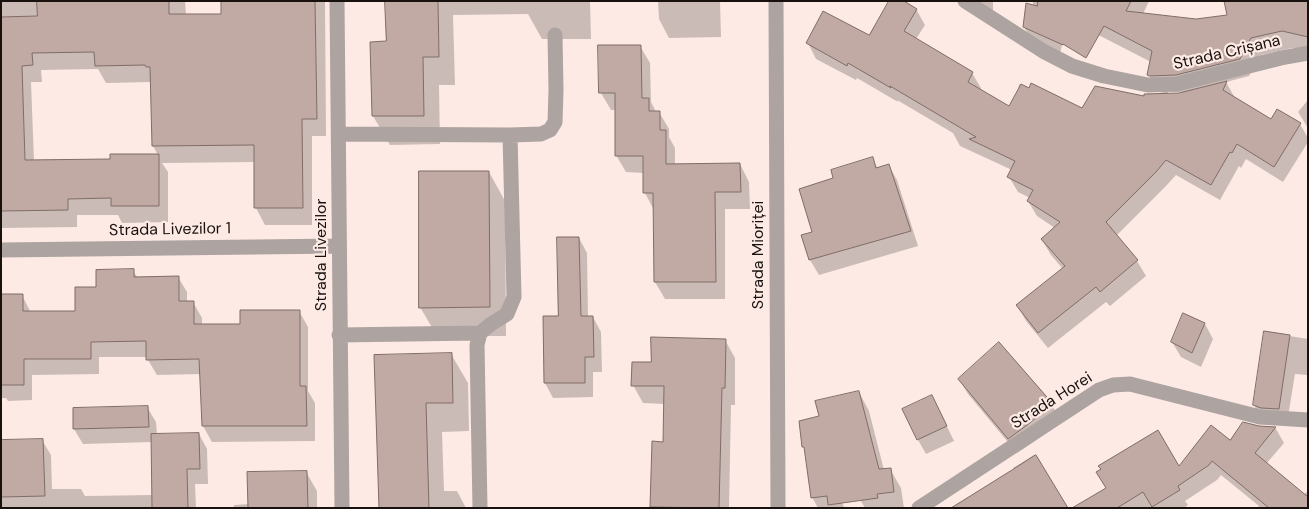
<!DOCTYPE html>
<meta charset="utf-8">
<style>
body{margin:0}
#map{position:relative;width:1309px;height:509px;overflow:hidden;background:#fdeae5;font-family:"DM Sans",sans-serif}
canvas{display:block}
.frame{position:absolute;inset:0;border:2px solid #18110e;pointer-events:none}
</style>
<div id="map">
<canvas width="1309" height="509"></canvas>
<div class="frame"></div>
</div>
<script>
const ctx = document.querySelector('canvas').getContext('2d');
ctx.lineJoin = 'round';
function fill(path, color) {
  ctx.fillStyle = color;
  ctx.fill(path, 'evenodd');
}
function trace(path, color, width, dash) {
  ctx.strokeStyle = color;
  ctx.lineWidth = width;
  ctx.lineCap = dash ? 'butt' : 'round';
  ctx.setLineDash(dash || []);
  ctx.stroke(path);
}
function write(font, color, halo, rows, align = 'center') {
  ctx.font = font + ' "DM Sans",sans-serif';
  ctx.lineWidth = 4.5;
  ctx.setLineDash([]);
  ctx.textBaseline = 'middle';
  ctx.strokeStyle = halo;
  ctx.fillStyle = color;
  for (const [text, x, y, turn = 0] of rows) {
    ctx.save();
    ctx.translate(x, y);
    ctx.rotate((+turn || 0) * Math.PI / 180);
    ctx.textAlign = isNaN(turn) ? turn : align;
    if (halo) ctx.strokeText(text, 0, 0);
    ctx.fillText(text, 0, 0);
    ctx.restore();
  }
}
fill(new Path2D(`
 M 1,1 L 185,1 L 186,15 L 223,15 L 222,1 L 325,1 L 326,136 L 312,136 L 312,225 L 265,225 L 256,208 L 256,162 L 162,163 L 168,172 L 168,222 L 122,223 L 118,215 L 77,215 L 77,227 L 1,228 ZM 98,69 L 106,83 L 151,82 L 153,146 L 158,155 L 112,160 L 34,161 L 31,82 L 42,82 L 41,70 Z
 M 387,1 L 590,1 L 591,39 L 542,39 L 528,14 L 453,15 L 455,85 L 439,85 L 440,144 L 390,145 L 373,116 L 387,43 Z
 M 658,1 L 720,1 L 721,37 L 669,38 L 659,19 Z
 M 976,1 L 993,1 L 993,12 Z
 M 1033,1 L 1149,1 L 1143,14 L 1196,20 L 1229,16 L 1308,1 L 1308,51 L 1292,48 L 1261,55 L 1249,76 L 1226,82 L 1235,98 L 1272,121 L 1300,124 L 1308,138 L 1308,142 L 1283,182 L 1246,159 L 1241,168 L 1239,166 L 1220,200 L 1176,175 L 1165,187 L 1116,236 L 1137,261 L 1146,276 L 1110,306 L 1106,302 L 1048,348 L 1026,321 L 1017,305 L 1063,269 L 1051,255 L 1042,240 L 1055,228 L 1037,216 L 1028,201 L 1030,198 L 1018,192 L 1009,177 L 1012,170 L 960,146 L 953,133 L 897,100 L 898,102 L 857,78 L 856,80 L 816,59 L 808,43 L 870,37 L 916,9 L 925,25 L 916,39 L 972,73 L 981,88 L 980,90 L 1014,133 L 1019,84 L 1041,95 L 1082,109 L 1164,95 L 1164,93 L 1159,92 L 1149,75 L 1151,62 L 1077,24 L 1069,10 L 1060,54 L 1033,42 L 1024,27 L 1033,6 ZM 1168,92 L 1186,92 L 1186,93 L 1168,95 Z
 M 600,46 L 640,46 L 650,63 L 651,102 L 656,112 L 659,112 L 669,129 L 669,137 L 675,148 L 675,165 L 740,164 L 749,182 L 750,209 L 725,209 L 725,299 L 665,299 L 655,282 L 654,210 L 645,193 L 644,173 L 626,172 L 616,155 L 617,110 L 611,110 L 601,93 Z
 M 1308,100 L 1308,128 L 1298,112 Z
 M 872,158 L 878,169 L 889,166 L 897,180 L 918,246 L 819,275 L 810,260 L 803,236 L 813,233 L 835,179 Z
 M 489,172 L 505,201 L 506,336 L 437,336 L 420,307 Z
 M 579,238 L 587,253 L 588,317 L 593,317 L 601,332 L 602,372 L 593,372 L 593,397 L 553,398 L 545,383 Z
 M 133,271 L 138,278 L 178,277 L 187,292 L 187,302 L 193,302 L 202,318 L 202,325 L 241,325 L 299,311 L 308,327 L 308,391 L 315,403 L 315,441 L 212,442 L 203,426 L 201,374 L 157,375 L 148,360 L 148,357 L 99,357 L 99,374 L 32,375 L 32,400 L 8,401 L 6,398 L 1,398 L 1,296 L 22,295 L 31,313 L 77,312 L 97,288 Z
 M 1205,324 L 1213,339 L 1201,367 L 1181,357 L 1172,342 Z
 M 1265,332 L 1308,339 L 1308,375 L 1295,374 L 1287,423 L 1262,420 L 1254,405 Z
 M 725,340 L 735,358 L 735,405 L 731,405 L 729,508 L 652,508 L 651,506 L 664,443 L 665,404 L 643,403 L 633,385 L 652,364 Z
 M 451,354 L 468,383 L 469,431 L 442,432 L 444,491 L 457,491 L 466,508 L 380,508 L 376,356 Z
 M 959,379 L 1052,405 L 1060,420 L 1035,441 L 1017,453 L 968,394 Z
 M 859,392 L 869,411 L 884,470 L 890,469 L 901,488 L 904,508 L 865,508 L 833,454 L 829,456 L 844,508 L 818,508 L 812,497 L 820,416 Z
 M 932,397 L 940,412 L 954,441 L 926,454 L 918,440 Z
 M 147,407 L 156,422 L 157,435 L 199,434 L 207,449 L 208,484 L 195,484 L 196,508 L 1,508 L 1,441 L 42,440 L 51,455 L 52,489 L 81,489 L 85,496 L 153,495 L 152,442 L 83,444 L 74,429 Z
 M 1259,428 L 1276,429 L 1284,443 L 1266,464 L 1304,495 L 1306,492 L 1308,494 L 1308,508 L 1257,508 L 1259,506 L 1221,475 L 1217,480 L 1185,501 L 1188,505 L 1184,508 L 1154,508 L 1153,506 L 1150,508 L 1075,508 L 1179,468 Z
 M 1034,455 L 1066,508 L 1014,470 L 1013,468 Z
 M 306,472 L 317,491 L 317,508 L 234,508 L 234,505 L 249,504 Z`), '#0003');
const building = new Path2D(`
 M 37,1 L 169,1 L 169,14 L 221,14 L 221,1 L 315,1 L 317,119 L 302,119 L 303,208 L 254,208 L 254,145 L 152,146 L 150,67 L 146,67 L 145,65 L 95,66 L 94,52 L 32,53 L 33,65 L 22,66 L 25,160 L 110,159 L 110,154 L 159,154 L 159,206 L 111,206 L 111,198 L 68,199 L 68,210 L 1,211 L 1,17 L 37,16 Z
 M 385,1 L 438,1 L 439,57 L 423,57 L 424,116 L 372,116 L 370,42 L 386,41 Z
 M 889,1 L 904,1 L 917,9 L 904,31 L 973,72 L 968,82 L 1009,106 L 1021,84 L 1029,88 L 1031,83 L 1082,108 L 1095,86 L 1144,96 L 1144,94 L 1179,93 L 1227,81 L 1223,90 L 1271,119 L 1277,109 L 1301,123 L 1274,167 L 1237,144 L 1232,153 L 1230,152 L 1211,185 L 1166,160 L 1156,172 L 1106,222 L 1138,260 L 1100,292 L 1096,287 L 1038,333 L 1016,305 L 1065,266 L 1041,239 L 1060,222 L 1027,201 L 1033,190 L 1007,177 L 1015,161 L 969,139 L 976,137 L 890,86 L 891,88 L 848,63 L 847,66 L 806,43 L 823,11 L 869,35 Z
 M 1038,1 L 1131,1 L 1126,11 L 1196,19 L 1227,15 L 1224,1 L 1308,1 L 1308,37 L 1282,31 L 1251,38 L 1240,59 L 1176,75 L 1149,76 L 1147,75 L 1152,51 L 1104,26 L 1086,58 L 1063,44 L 1063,45 L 1023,27 L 1026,3 L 1037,6 Z
 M 598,45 L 641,45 L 642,98 L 649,98 L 649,111 L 660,111 L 660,130 L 666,130 L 666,164 L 740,163 L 741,192 L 715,192 L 716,282 L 654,282 L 653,193 L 643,193 L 643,156 L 615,156 L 615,93 L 599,93 Z
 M 873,157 L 876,168 L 889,164 L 911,231 L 809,260 L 801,235 L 812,232 L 799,189 L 833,178 L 831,170 Z
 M 419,171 L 489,171 L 490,307 L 419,308 Z
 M 557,237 L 579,237 L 581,316 L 593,316 L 594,357 L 585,357 L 585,383 L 544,383 L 543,316 L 558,316 Z
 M 134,269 L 134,277 L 179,276 L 179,301 L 194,301 L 194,324 L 240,324 L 240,310 L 300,310 L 300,386 L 306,386 L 307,426 L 202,426 L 199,359 L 146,360 L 146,341 L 91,342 L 91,359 L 24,359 L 24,385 L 1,385 L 1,294 L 23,294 L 23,311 L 75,311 L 75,287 L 96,287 L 96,270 Z
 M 1183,313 L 1205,323 L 1192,353 L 1171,342 Z
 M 1264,331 L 1290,335 L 1279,409 L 1261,408 L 1253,405 Z
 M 651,337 L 726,339 L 725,388 L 722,388 L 719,508 L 650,507 L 652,441 L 663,442 L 664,386 L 631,386 L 632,362 L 651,362 Z
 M 999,342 L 1053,404 L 1026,426 L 1008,439 L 958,379 Z
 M 452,353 L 453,403 L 426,403 L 429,508 L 379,508 L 374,355 Z
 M 859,391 L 879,469 L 891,468 L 894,492 L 877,494 L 878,498 L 828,505 L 827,496 L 811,498 L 804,447 L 802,447 L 799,421 L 819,416 L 815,401 Z
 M 932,395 L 947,426 L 917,440 L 902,409 Z
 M 148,406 L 149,427 L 73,429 L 73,408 Z
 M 1243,422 L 1259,426 L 1276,427 L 1255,453 L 1308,497 L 1308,508 L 1269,508 L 1212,461 L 1209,465 L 1178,486 L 1180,490 L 1152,507 L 1143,492 L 1117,508 L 1072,508 L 1106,488 L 1096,472 L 1101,469 L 1098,466 L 1158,430 L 1179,466 L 1211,425 L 1230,440 Z
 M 199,433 L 200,469 L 187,469 L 188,508 L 152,508 L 151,434 Z
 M 43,439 L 45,496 L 1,497 L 1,440 Z
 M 1036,455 L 1068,508 L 951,508 L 1012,470 Z
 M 307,471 L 308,508 L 248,508 L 247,472 Z`);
fill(building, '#c0aaa3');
trace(building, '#806c66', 1);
trace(new Path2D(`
 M 337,1 C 340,170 339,339 342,508
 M 776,1 L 778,508
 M 965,1 L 1043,51 L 1072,66 L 1104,76 L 1148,85 L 1177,84 L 1281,58 L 1308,53
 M 339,134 L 510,135
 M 1,250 L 339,246
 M 339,335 L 480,333
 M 480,508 L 477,345 L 480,333 L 491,324 L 507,314 L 514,297 L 510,135 L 541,134 L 550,130 L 555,122 L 556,90 L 555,35
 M 919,508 L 1099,390 L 1113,385 L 1130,384 L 1260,417 L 1308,420`), '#ada3a0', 15);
write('16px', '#18110e', '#fdeae5', [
 ["Strada Crișana",1227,53,-13],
 ["Strada Livezilor 1",170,230,-1],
 ["Strada Livezilor",322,255,-90],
 ["Strada Mioriței",759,255,-90],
 ["Strada Horei",1052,401,-32]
]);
</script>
